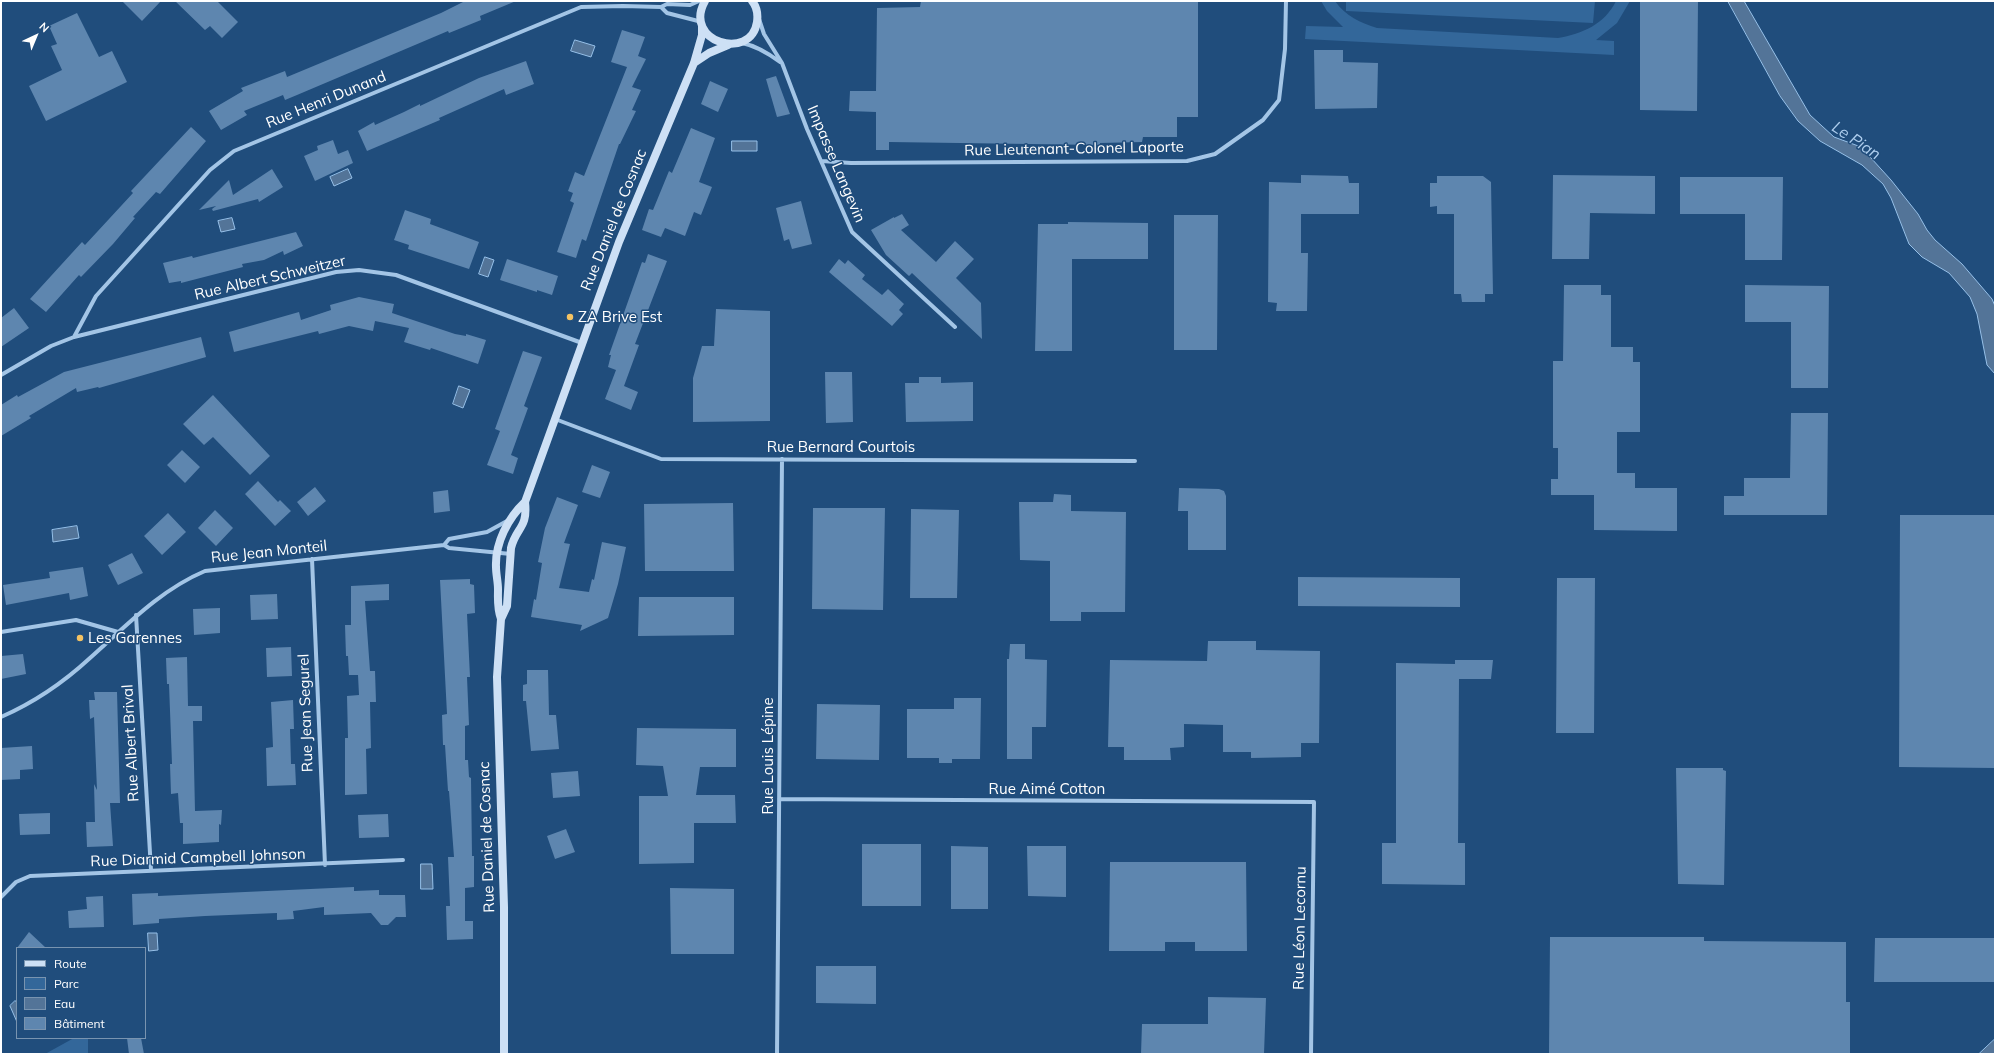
<!DOCTYPE html>
<meta charset="utf-8">
<style>
body{margin:0}
#map{position:relative;width:1996px;height:1055px;overflow:hidden;background:#204d7c;font-family:Mulish,sans-serif}
canvas{display:block}
.frame{position:absolute;inset:0;border:2px solid #fff;pointer-events:none}
.legend{position:absolute;left:16px;top:947px;width:130px;height:92px;box-sizing:border-box;background:#204d7c;border:1px solid #7994b0;margin:0;padding:5px 7px;list-style:none;font-size:12px;color:#fff}
.legend li{display:flex;align-items:center;gap:8px;height:20px}
.legend b{width:20px;border:1px solid #7994b0}
.north{position:absolute;left:16px;top:16px;width:40px;height:40px;-webkit-text-stroke:3px #204d7c;paint-order:stroke;rotate:44deg;font-size:11px;font-weight:700;line-height:16px;text-align:center;color:#fff}
.north::after{content:'';display:block;margin:auto;width:14px;height:18px;background:#fff;clip-path:polygon(50% 0,100% 100%,50% 72%,0 100%)}
</style>
<div id="map">
<canvas width="1996" height="1055"></canvas>
<div class="frame"></div>
<ul class="legend">
<li><b style="height:5px;background:#cde0f5"></b>Route</li>
<li><b style="height:11px;background:#33679a"></b>Parc</li>
<li><b style="height:11px;background:#537498"></b>Eau</li>
<li><b style="height:11px;background:#5e86af"></b>Bâtiment</li>
</ul>
<div class="north">N</div>
</div>
<script>
const ctx = document.querySelector('canvas').getContext('2d');
ctx.lineJoin = 'round';
function fill(path, color) {
  ctx.fillStyle = color;
  ctx.fill(path, 'evenodd');
}
function trace(path, color, width, dash) {
  ctx.strokeStyle = color;
  ctx.lineWidth = width;
  ctx.lineCap = dash ? 'butt' : 'round';
  ctx.setLineDash(dash || []);
  ctx.stroke(path);
}
function write(font, color, halo, rows, align = 'center') {
  ctx.font = font + ' Mulish,sans-serif';
  ctx.lineWidth = 3;
  ctx.setLineDash([]);
  ctx.textBaseline = 'middle';
  ctx.strokeStyle = halo;
  ctx.fillStyle = color;
  for (const [text, x, y, turn = 0] of rows) {
    ctx.save();
    ctx.translate(x, y);
    ctx.rotate((+turn || 0) * Math.PI / 180);
    ctx.textAlign = isNaN(turn) ? turn : align;
    if (halo) ctx.strokeText(text, 0, 0);
    ctx.fillText(text, 0, 0);
    ctx.restore();
  }
}
fill(new Path2D(`
 M 1321,1 L 1335,1 C 1345,16 1361,23 1377,28 L 1558,38 C 1582,34 1605,24 1616,1 L 1630,1 L 1617,23 L 1596,40 L 1614,41 L 1614,55 L 1305,39 L 1306,26 L 1343,27 L 1327,11 Z
 M 1346,1 L 1595,1 L 1593,23 L 1346,11 Z
 M 74,1038 L 88,1038 L 88,1054 L 45,1054 Z`), '#33679a');
const water = new Path2D(`
 M 1728,1 L 1744,1 L 1810,115 L 1834,137 L 1861,147 L 1891,180 L 1918,214 L 1927,230 L 1935,240 L 1962,264 L 1992,299 L 1995,306 L 1995,374 L 1987,365 L 1977,314 L 1970,297 L 1949,273 L 1922,257 L 1909,244 L 1891,198 L 1883,184 L 1862,165 L 1820,141 L 1798,121 L 1780,96 Z
 M 575,40 L 595,46 L 591,57 L 571,51 Z
 M 732,141 L 757,141 L 757,151 L 732,151 Z
 M 348,169 L 352,178 L 334,186 L 330,177 Z
 M 232,218 L 235,229 L 221,232 L 218,221 Z
 M 485,257 L 494,260 L 488,277 L 479,274 Z
 M 459,386 L 470,390 L 463,408 L 453,404 Z
 M 77,526 L 79,538 L 53,542 L 52,530 Z
 M 421,864 L 432,864 L 433,889 L 421,889 Z
 M 148,933 L 157,933 L 158,950 L 149,951 Z
 M 15,1001 L 17,1001 L 17,1022 L 10,1006 Z
 M 1995,1039 L 1995,1054 L 1979,1054 Z`);
fill(water, '#537498');
trace(water, '#96c0e8', 1);
fill(new Path2D(`
 M 122,1 L 161,1 L 142,21 Z
 M 175,1 L 217,1 L 238,22 L 222,38 L 210,26 L 205,30 Z
 M 465,1 L 516,1 L 480,16 L 481,20 L 449,33 L 448,31 L 297,95 L 285,100 L 283,95 L 244,111 L 247,115 L 221,130 L 209,111 L 243,91 L 241,88 L 285,71 L 287,77 L 441,13 Z
 M 921,1 L 1198,1 L 1198,117 L 1177,117 L 1177,137 L 1143,137 L 1142,142 L 1100,143 L 1100,145 L 889,142 L 889,150 L 876,150 L 876,112 L 849,111 L 850,91 L 876,91 L 877,8 L 920,7 Z
 M 1640,1 L 1698,1 L 1697,111 L 1640,110 Z
 M 77,13 L 99,57 L 112,51 L 127,82 L 46,121 L 29,86 L 62,70 L 51,46 L 57,44 L 49,26 Z
 M 622,30 L 645,37 L 638,56 L 646,59 L 632,87 L 641,90 L 632,110 L 636,111 L 620,144 L 619,144 L 586,241 L 582,239 L 576,258 L 557,252 L 574,203 L 570,201 L 573,193 L 568,191 L 575,172 L 584,176 L 627,67 L 611,62 Z
 M 1314,50 L 1343,50 L 1343,62 L 1378,63 L 1377,108 L 1315,109 Z
 M 526,61 L 534,84 L 506,95 L 504,89 L 439,118 L 440,120 L 367,151 L 358,131 L 374,122 L 375,125 L 404,112 L 420,104 L 420,106 L 479,78 Z
 M 776,76 L 790,114 L 777,117 L 766,79 Z
 M 710,81 L 728,89 L 718,112 L 701,104 Z
 M 191,127 L 206,141 L 160,194 L 156,192 L 133,217 L 135,218 L 113,244 L 81,277 L 79,275 L 46,312 L 30,299 L 82,242 L 85,245 L 133,193 L 131,191 Z
 M 691,128 L 715,138 L 699,182 L 712,187 L 701,215 L 694,212 L 685,236 L 665,228 L 661,237 L 642,230 L 649,209 L 653,210 L 669,171 L 672,173 Z
 M 333,140 L 338,154 L 348,150 L 353,163 L 315,181 L 304,156 L 318,150 L 317,146 Z
 M 272,169 L 283,187 L 259,202 L 258,199 L 213,211 L 212,209 L 216,206 L 199,210 L 229,180 L 233,195 Z
 M 1301,175 L 1348,176 L 1349,183 L 1359,183 L 1359,214 L 1301,214 L 1301,253 L 1308,253 L 1307,311 L 1276,311 L 1277,303 L 1268,302 L 1269,182 L 1301,183 Z
 M 1553,175 L 1655,176 L 1655,214 L 1590,213 L 1589,259 L 1552,259 Z
 M 1437,176 L 1483,176 L 1491,182 L 1493,294 L 1485,294 L 1485,302 L 1462,302 L 1461,294 L 1454,294 L 1454,214 L 1437,214 L 1437,206 L 1430,207 L 1430,183 L 1437,183 Z
 M 1680,177 L 1783,177 L 1782,260 L 1745,260 L 1745,214 L 1680,214 Z
 M 801,201 L 812,244 L 792,249 L 789,239 L 784,241 L 776,208 Z
 M 405,210 L 431,219 L 430,224 L 479,242 L 469,269 L 408,249 L 409,245 L 394,240 Z
 M 902,214 L 909,225 L 901,230 L 936,262 L 955,241 L 974,259 L 956,278 L 981,303 L 982,339 L 912,273 L 909,276 L 886,255 L 871,230 L 894,217 L 894,218 Z
 M 1174,215 L 1218,215 L 1217,350 L 1174,350 Z
 M 1068,222 L 1148,223 L 1148,259 L 1072,259 L 1072,351 L 1035,351 L 1038,224 L 1068,224 Z
 M 296,232 L 303,246 L 284,255 L 283,251 L 264,260 L 242,264 L 243,267 L 181,283 L 181,281 L 169,283 L 163,263 L 192,256 L 193,258 Z
 M 648,254 L 667,261 L 635,344 L 639,345 L 624,386 L 638,392 L 631,410 L 605,399 L 616,370 L 608,367 L 611,355 L 609,355 L 642,262 L 645,263 Z
 M 507,259 L 558,276 L 552,295 L 537,290 L 537,292 L 500,280 Z
 M 839,259 L 845,264 L 848,260 L 865,275 L 862,279 L 882,295 L 888,289 L 904,304 L 899,310 L 903,314 L 892,326 L 829,272 Z
 M 1564,285 L 1601,285 L 1601,295 L 1611,295 L 1611,347 L 1633,347 L 1633,362 L 1640,362 L 1640,432 L 1617,432 L 1617,473 L 1635,473 L 1635,488 L 1677,488 L 1677,531 L 1594,530 L 1594,495 L 1551,495 L 1551,479 L 1558,479 L 1558,448 L 1553,448 L 1553,361 L 1563,361 Z
 M 1745,285 L 1829,286 L 1828,388 L 1791,388 L 1791,322 L 1745,322 Z
 M 359,297 L 394,304 L 392,313 L 455,334 L 466,336 L 466,334 L 486,340 L 478,364 L 431,348 L 430,350 L 404,342 L 409,328 L 375,321 L 373,331 L 349,326 L 319,334 L 318,331 L 234,352 L 229,332 L 299,312 L 301,320 L 331,310 L 330,305 Z
 M 14,308 L 29,328 L 1,347 L 1,318 Z
 M 716,309 L 770,311 L 770,421 L 693,422 L 693,378 L 702,346 L 714,346 Z
 M 201,337 L 206,357 L 99,388 L 98,387 L 77,392 L 76,388 L 29,416 L 31,418 L 1,436 L 1,405 L 17,395 L 18,397 L 64,372 Z
 M 523,351 L 542,357 L 524,406 L 528,408 L 511,455 L 518,458 L 513,474 L 487,465 L 500,431 L 495,429 Z
 M 825,372 L 852,372 L 853,422 L 826,423 Z
 M 919,377 L 941,377 L 941,383 L 973,382 L 973,421 L 906,422 L 905,383 L 919,383 Z
 M 213,395 L 270,456 L 250,475 L 213,437 L 204,445 L 183,424 Z
 M 1791,413 L 1828,413 L 1827,515 L 1724,515 L 1724,496 L 1744,496 L 1744,478 L 1790,478 Z
 M 182,450 L 200,467 L 185,483 L 167,465 Z
 M 592,465 L 610,472 L 600,498 L 582,492 Z
 M 258,481 L 278,502 L 280,500 L 291,511 L 275,526 L 245,494 Z
 M 315,487 L 326,501 L 308,516 L 297,502 Z
 M 1179,488 L 1219,489 L 1224,491 L 1226,496 L 1226,550 L 1188,550 L 1188,511 L 1178,511 Z
 M 448,490 L 450,511 L 434,513 L 433,492 Z
 M 1054,494 L 1071,495 L 1071,511 L 1126,512 L 1125,612 L 1081,612 L 1081,621 L 1050,621 L 1050,561 L 1020,560 L 1019,502 L 1053,502 Z
 M 557,497 L 578,505 L 564,543 L 570,544 L 559,588 L 589,592 L 592,579 L 594,580 L 602,542 L 626,547 L 618,584 L 608,618 L 580,631 L 582,625 L 531,617 L 534,599 L 536,600 L 542,563 L 538,562 L 545,528 Z
 M 733,503 L 734,571 L 645,571 L 644,504 Z
 M 813,508 L 885,508 L 883,610 L 812,609 Z
 M 911,509 L 959,510 L 957,598 L 910,598 Z
 M 215,510 L 233,528 L 216,546 L 198,528 Z
 M 168,513 L 186,532 L 162,555 L 144,536 Z
 M 1900,515 L 1995,515 L 1995,768 L 1899,767 Z
 M 132,553 L 143,573 L 118,585 L 108,565 Z
 M 83,567 L 88,596 L 70,600 L 69,593 L 6,605 L 3,585 L 50,578 L 49,572 Z
 M 1298,577 L 1460,578 L 1460,607 L 1298,606 Z
 M 1557,578 L 1595,578 L 1594,733 L 1556,733 Z
 M 470,579 L 470,584 L 474,585 L 475,613 L 467,614 L 470,677 L 467,677 L 469,725 L 465,726 L 465,760 L 468,760 L 469,777 L 471,778 L 472,856 L 474,856 L 474,887 L 465,888 L 465,921 L 473,921 L 473,939 L 447,940 L 446,906 L 450,906 L 448,857 L 454,857 L 449,791 L 448,791 L 445,745 L 443,745 L 442,715 L 447,714 L 440,580 Z
 M 389,584 L 389,600 L 365,601 L 370,671 L 375,671 L 376,702 L 370,702 L 371,748 L 366,749 L 367,794 L 345,795 L 345,738 L 348,738 L 347,696 L 359,695 L 358,675 L 349,675 L 348,656 L 346,656 L 345,625 L 351,625 L 351,586 Z
 M 277,594 L 278,619 L 251,620 L 250,595 Z
 M 639,597 L 734,597 L 734,635 L 638,636 Z
 M 220,608 L 220,633 L 194,635 L 193,609 Z
 M 1208,641 L 1256,641 L 1256,650 L 1320,651 L 1319,743 L 1301,743 L 1301,757 L 1251,758 L 1251,752 L 1223,752 L 1223,725 L 1184,724 L 1184,747 L 1170,748 L 1171,760 L 1124,760 L 1124,747 L 1108,747 L 1110,660 L 1207,661 Z
 M 1010,644 L 1025,644 L 1025,659 L 1047,660 L 1046,727 L 1032,727 L 1032,759 L 1007,759 L 1007,659 L 1009,659 Z
 M 291,647 L 292,676 L 267,677 L 266,648 Z
 M 23,654 L 26,674 L 1,679 L 1,656 Z
 M 187,657 L 188,706 L 202,706 L 202,721 L 193,721 L 195,811 L 222,810 L 221,825 L 219,824 L 219,842 L 183,844 L 183,823 L 180,823 L 178,793 L 171,794 L 170,764 L 172,764 L 169,684 L 167,684 L 166,658 Z
 M 1455,660 L 1493,660 L 1491,679 L 1459,679 L 1458,843 L 1465,843 L 1465,885 L 1382,884 L 1382,843 L 1396,843 L 1396,663 L 1455,664 Z
 M 527,670 L 548,670 L 549,715 L 556,715 L 559,749 L 531,751 L 526,701 L 523,701 L 523,685 L 527,684 Z
 M 94,692 L 117,692 L 120,803 L 110,803 L 113,846 L 87,847 L 86,822 L 95,822 L 94,784 L 97,790 L 94,717 L 90,719 L 89,700 L 95,700 Z
 M 954,698 L 981,698 L 980,759 L 952,759 L 952,763 L 939,763 L 939,758 L 907,758 L 907,709 L 954,709 Z
 M 293,700 L 294,729 L 290,729 L 291,764 L 295,764 L 296,785 L 267,786 L 266,748 L 273,747 L 271,702 Z
 M 817,704 L 880,705 L 879,760 L 816,759 Z
 M 637,728 L 736,729 L 736,767 L 700,767 L 696,795 L 735,795 L 736,823 L 694,823 L 694,863 L 639,864 L 639,796 L 668,796 L 663,766 L 636,765 Z
 M 32,746 L 33,769 L 20,770 L 20,779 L 1,780 L 1,748 Z
 M 1676,768 L 1723,768 L 1723,770 L 1726,771 L 1724,885 L 1678,884 Z
 M 578,771 L 580,796 L 553,798 L 551,773 Z
 M 50,813 L 50,834 L 20,835 L 19,814 Z
 M 388,814 L 389,837 L 359,838 L 358,815 Z
 M 566,829 L 575,852 L 555,859 L 547,836 Z
 M 862,844 L 921,844 L 921,906 L 862,906 Z
 M 951,846 L 988,847 L 988,909 L 951,909 Z
 M 1027,846 L 1066,846 L 1066,897 L 1028,896 Z
 M 1110,862 L 1246,862 L 1247,951 L 1195,951 L 1195,942 L 1165,942 L 1165,951 L 1109,951 Z
 M 354,887 L 354,891 L 379,890 L 379,895 L 405,895 L 406,917 L 396,917 L 388,925 L 381,925 L 371,913 L 324,915 L 324,907 L 293,911 L 294,919 L 277,920 L 277,913 L 205,916 L 159,919 L 159,923 L 133,925 L 132,894 L 158,893 L 158,896 Z
 M 670,888 L 734,889 L 734,954 L 671,954 Z
 M 103,896 L 104,927 L 69,928 L 68,911 L 87,909 L 86,897 Z
 M 29,932 L 46,948 L 17,948 Z
 M 1550,937 L 1704,937 L 1704,941 L 1846,942 L 1846,1002 L 1850,1002 L 1850,1054 L 1549,1054 Z
 M 1875,938 L 1995,938 L 1995,982 L 1874,982 Z
 M 816,966 L 876,966 L 876,1004 L 816,1003 Z
 M 1208,997 L 1266,998 L 1264,1054 L 1141,1054 L 1142,1024 L 1208,1024 Z
 M 127,1038 L 141,1038 L 144,1054 L 129,1054 Z`), '#5e86af');
trace(new Path2D(`
 M 661,7 L 667,13 L 702,22
 M 759,19 L 764,34 L 782,63 L 807,129 L 852,232 L 955,327
 M 742,43 C 757,46 768,53 780,62
 M 822,161 L 851,163 L 1187,161 L 1215,154 L 1263,120 L 1279,100 L 1285,49 L 1286,1
 M 74,337 L 96,296 L 210,170 L 234,151 L 581,7 L 623,6 L 661,7 L 667,4 L 690,5 L 699,1
 M 1,375 L 51,346 L 74,337 L 336,272 L 359,270 L 396,275 L 582,343
 M 555,419 L 661,459 L 1135,461
 M 444,545 L 449,539 L 487,532 L 507,521
 M 312,559 L 325,865
 M 136,615 L 151,870
 M 1,632 L 76,620 L 118,632
 M 1,717 C 33,703 64,682 90,658 C 126,626 160,590 205,571 L 444,545 L 449,548 L 511,554
 M 779,799 L 1314,802 L 1311,1054
 M 1,897 L 16,882 L 30,876 L 403,860
 M 777,1054 L 782,459`), '#a3c5e6', 4);
trace(new Path2D(`
 M 705,1 C 682,42 751,62 757,22 C 758,15 757,7 752,1
 M 694,63 L 709,53 L 728,45
 M 501,619 C 497,608 498,600 498,589 C 498,582 496,574 496,567 C 495,543 508,518 525,502
 M 504,1054 L 504,907 L 497,677 L 501,619 L 507,606 L 511,548 C 516,527 528,529 525,502 L 619,242 L 694,63 L 702,35 L 702,26`), '#cde0f5', 8);
for (const [x, y, r, color] of [
 [570,317,4,"#f4c363"],
 [80,638,4,"#f4c363"]
]) {
  const dot = new Path2D();
  dot.arc(x, y, r, 0, 2 * Math.PI);
  ctx.fillStyle = color;
  ctx.fill(dot);
  trace(dot, '#204d7c', 1.5);
}
write('15px', '#fff', '#204d7c', [
 ["Rue Henri Dunand",326,100,-22],
 ["Rue Lieutenant-Colonel Laporte",1074,149,-1],
 ["Impasse Langevin",836,164,67],
 ["Rue Daniel de Cosnac",614,220,-68],
 ["Rue Albert Schweitzer",270,278,-13],
 ["Rue Bernard Courtois",841,447],
 ["Rue Jean Monteil",269,552,-6],
 ["Rue Jean Segurel",306,713,-92],
 ["Rue Albert Brival",131,743,-93],
 ["Rue Louis Lépine",768,756,-90],
 ["Rue Aimé Cotton",1047,789],
 ["Rue Daniel de Cosnac",487,837,-92],
 ["Rue Diarmid Campbell Johnson",198,858,-2],
 ["Rue Léon Lecornu",1300,928,-89]
]);
write('15px', '#fff', '#204d7c', [
 ["ZA Brive Est",578,317],
 ["Les Garennes",88,638]
], 'left');
write('italic 16px', '#aeceee', '#204d7c', [
 ["Le Pian",1856,141,34]
]);
</script>
